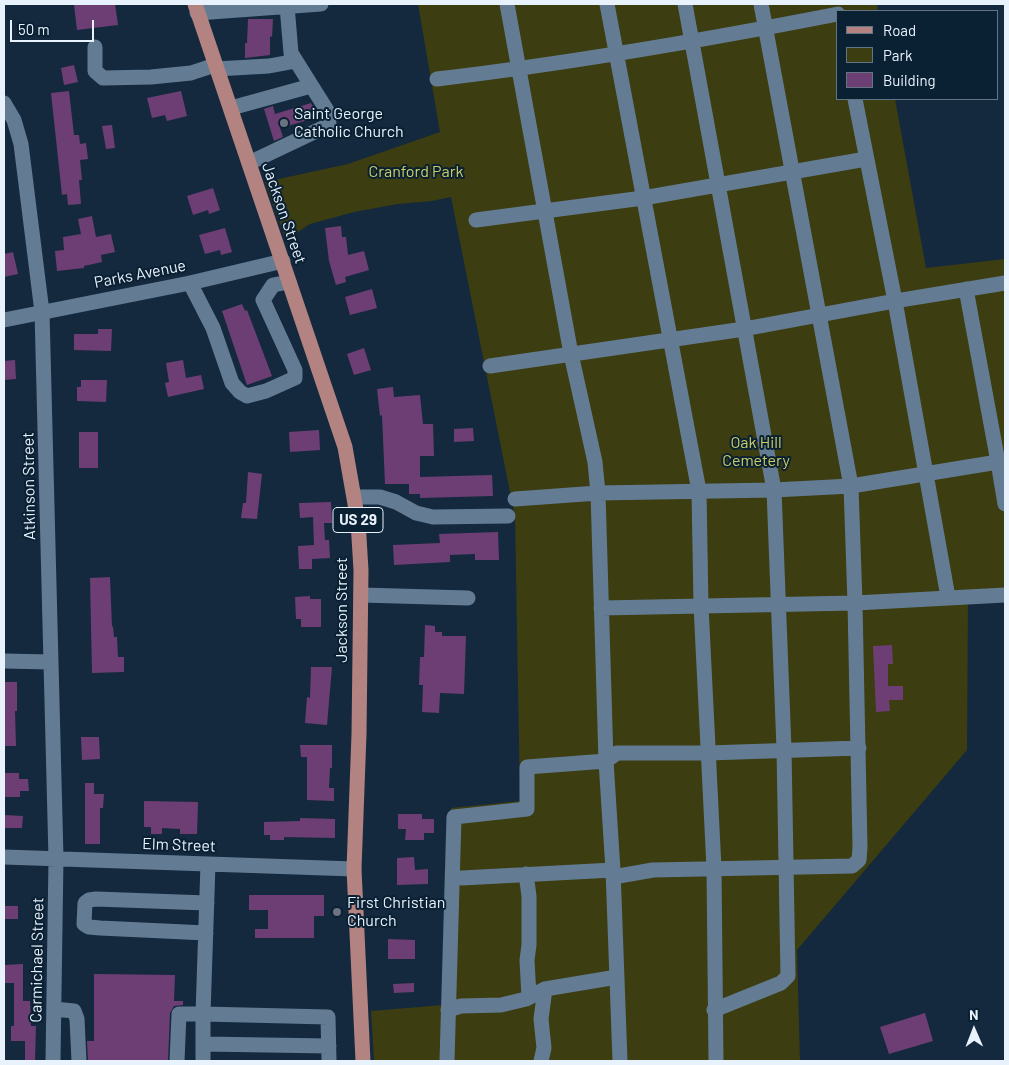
<!DOCTYPE html>
<style>
body{margin:0}
#map{position:relative;width:1009px;height:1065px;overflow:hidden;background:#14293e;font-family:Barlow,sans-serif}
canvas{display:block}
.frame{position:absolute;inset:0;border:5px solid #e8f2fd;pointer-events:none}
.legend{position:absolute;left:836px;top:10px;width:162px;height:90px;box-sizing:border-box;background:#0a2033;border:1px solid #637484;margin:0;padding:6px 9px;list-style:none;font-size:15px;color:#e8f2fd}
.legend li{display:flex;align-items:center;gap:10px;height:25px}
.legend b{width:25px;border:1px solid #637484}
.north{position:absolute;left:949px;top:1005px;width:50px;height:50px;-webkit-text-stroke:4px #0a2033;paint-order:stroke;rotate:359deg;font-size:14px;font-weight:700;line-height:20px;text-align:center;color:#e8f2fd}
.north::after{content:'';display:block;margin:auto;width:18px;height:22px;background:#e8f2fd;clip-path:polygon(50% 0,100% 100%,50% 72%,0 100%)}
.scale{position:absolute;left:10px;top:20px;width:84px;height:22px;box-sizing:border-box;border:2px solid #e8f2fd;border-top:0;padding-left:6px;font-size:15px;line-height:18px;white-space:nowrap;color:#e8f2fd;-webkit-text-stroke:4px #0a2033;paint-order:stroke}
</style>
<div id="map">
<canvas width="1009" height="1065"></canvas>
<div class="frame"></div>
<ul class="legend">
<li><b style="height:6px;background:#b28381"></b>Road</li>
<li><b style="height:14px;background:#3c3d10"></b>Park</li>
<li><b style="height:14px;background:#6d3e73"></b>Building</li>
</ul>
<div class="north">N</div>
<div class="scale">50 m</div>
</div>
<script>
const ctx = document.querySelector('canvas').getContext('2d');
ctx.lineJoin = 'round';
function fill(path, color) {
  ctx.fillStyle = color;
  ctx.fill(path, 'evenodd');
}
function trace(path, color, width, dash) {
  ctx.strokeStyle = color;
  ctx.lineWidth = width;
  ctx.lineCap = dash ? 'butt' : 'round';
  ctx.setLineDash(dash || []);
  ctx.stroke(path);
}
function write(font, color, halo, rows, align = 'center') {
  ctx.font = font + ' Barlow,sans-serif';
  ctx.lineWidth = 4;
  ctx.setLineDash([]);
  ctx.textBaseline = 'middle';
  ctx.strokeStyle = halo;
  ctx.fillStyle = color;
  for (const [text, x, y, turn = 0] of rows) {
    ctx.save();
    ctx.translate(x, y);
    ctx.rotate((+turn || 0) * Math.PI / 180);
    ctx.textAlign = isNaN(turn) ? turn : align;
    if (halo) ctx.strokeText(text, 0, 0);
    ctx.fillText(text, 0, 0);
    ctx.restore();
  }
}
fill(new Path2D(`
 M 418,4 L 877,4 L 878,11 L 838,11 L 838,99 L 895,99 L 926,268 L 1005,259 L 1005,601 L 968,601 L 967,750 L 797,950 L 800,1061 L 374,1061 L 371,1011 L 443,1005 L 451,808 L 520,801 L 515,517 L 451,197 L 432,201 L 398,204 L 354,212 L 310,224 L 286,240 L 265,182 L 348,164 L 440,132 Z`), '#3c3d10');
fill(new Path2D(`
 M 82,4 L 115,4 L 118,25 L 77,30 L 74,5 Z
 M 248,19 L 273,19 L 272,37 L 270,36 L 270,55 L 245,58 L 245,43 L 247,43 Z
 M 74,65 L 78,82 L 64,85 L 61,68 Z
 M 69,91 L 74,135 L 79,135 L 80,144 L 86,143 L 88,159 L 80,160 L 82,180 L 79,180 L 81,204 L 68,205 L 67,194 L 62,195 L 51,93 Z
 M 181,91 L 187,116 L 167,121 L 165,115 L 152,118 L 147,98 Z
 M 311,103 L 319,117 L 280,128 L 283,137 L 274,141 L 264,109 L 273,106 L 275,114 Z
 M 112,125 L 115,148 L 106,149 L 102,126 Z
 M 213,188 L 220,210 L 209,214 L 208,210 L 193,215 L 187,196 Z
 M 92,216 L 96,237 L 111,234 L 115,252 L 101,255 L 102,262 L 84,266 L 84,268 L 57,271 L 55,251 L 64,250 L 63,237 L 81,234 L 78,219 Z
 M 341,226 L 342,237 L 346,237 L 348,255 L 364,251 L 369,270 L 345,277 L 346,282 L 336,285 L 329,261 L 325,228 Z
 M 225,228 L 232,252 L 221,255 L 220,250 L 205,254 L 199,235 Z
 M 13,252 L 18,274 L 4,277 L 4,254 Z
 M 372,289 L 377,308 L 350,315 L 345,297 Z
 M 242,304 L 245,311 L 247,310 L 272,376 L 247,385 L 222,311 Z
 M 98,329 L 112,329 L 111,351 L 74,350 L 74,334 L 98,334 Z
 M 364,348 L 371,370 L 354,375 L 347,354 Z
 M 15,360 L 16,379 L 4,380 L 4,361 Z
 M 183,360 L 186,378 L 201,375 L 204,389 L 168,397 L 165,383 L 169,382 L 166,363 Z
 M 81,380 L 107,380 L 106,402 L 77,401 L 77,387 L 81,387 Z
 M 393,387 L 394,397 L 420,395 L 423,424 L 433,424 L 434,456 L 420,456 L 420,477 L 492,475 L 493,496 L 420,498 L 420,494 L 409,494 L 409,484 L 385,484 L 382,415 L 380,416 L 377,389 Z
 M 473,428 L 474,441 L 454,442 L 454,429 Z
 M 319,430 L 320,450 L 290,452 L 289,432 Z
 M 79,432 L 98,432 L 98,468 L 79,468 Z
 M 248,472 L 262,474 L 257,519 L 241,518 L 243,503 L 246,503 Z
 M 331,502 L 332,523 L 324,523 L 325,540 L 329,540 L 330,558 L 312,559 L 312,569 L 299,569 L 298,546 L 314,545 L 313,517 L 300,518 L 299,503 Z
 M 498,532 L 499,560 L 475,560 L 475,554 L 450,555 L 450,562 L 394,565 L 393,545 L 440,543 L 439,534 Z
 M 110,577 L 112,627 L 113,626 L 114,637 L 117,637 L 118,657 L 124,657 L 124,672 L 92,673 L 90,578 Z
 M 310,596 L 310,599 L 321,599 L 321,627 L 301,627 L 301,619 L 296,619 L 295,597 Z
 M 425,625 L 435,626 L 435,632 L 442,632 L 442,636 L 466,636 L 464,694 L 440,693 L 439,713 L 422,712 L 423,685 L 419,685 L 420,657 L 424,657 Z
 M 892,645 L 893,664 L 888,664 L 888,686 L 903,686 L 903,700 L 889,700 L 890,711 L 876,712 L 873,646 Z
 M 311,667 L 332,667 L 327,725 L 305,723 L 307,697 L 310,698 Z
 M 4,682 L 17,682 L 17,711 L 15,711 L 16,746 L 4,746 Z
 M 81,737 L 99,737 L 100,759 L 82,760 Z
 M 300,745 L 332,745 L 332,768 L 330,768 L 329,788 L 334,788 L 334,801 L 307,800 L 307,757 L 301,757 Z
 M 4,773 L 19,773 L 19,779 L 28,779 L 29,791 L 20,791 L 20,797 L 4,797 Z
 M 85,783 L 94,783 L 94,794 L 104,794 L 103,808 L 100,808 L 100,844 L 85,844 Z
 M 144,801 L 198,802 L 197,834 L 180,834 L 180,829 L 162,828 L 162,834 L 151,834 L 151,827 L 144,827 Z
 M 398,814 L 422,814 L 422,819 L 434,819 L 434,833 L 424,833 L 424,840 L 405,840 L 406,829 L 398,829 Z
 M 4,815 L 23,816 L 22,828 L 4,828 Z
 M 300,818 L 335,819 L 335,838 L 284,837 L 284,840 L 270,840 L 270,835 L 264,835 L 264,822 L 300,821 Z
 M 414,857 L 415,870 L 428,869 L 428,884 L 397,885 L 397,858 Z
 M 249,895 L 324,895 L 324,916 L 314,916 L 314,938 L 255,938 L 255,929 L 268,929 L 268,910 L 249,910 Z
 M 4,906 L 18,906 L 18,919 L 4,919 Z
 M 388,939 L 415,940 L 415,959 L 388,959 Z
 M 23,964 L 23,1001 L 30,1001 L 31,1026 L 36,1026 L 35,1061 L 25,1061 L 25,1041 L 11,1041 L 11,1026 L 14,1026 L 14,983 L 4,983 L 4,965 Z
 M 94,974 L 175,975 L 174,1001 L 183,1001 L 183,1005 L 174,1006 L 170,1013 L 168,1061 L 88,1061 L 87,1041 L 94,1041 Z
 M 414,983 L 414,992 L 394,993 L 393,984 Z
 M 925,1013 L 933,1041 L 889,1054 L 880,1027 Z`), '#6d3e73');
trace(new Path2D(`
 M 507,4 L 571,354 L 595,462 L 598,493 L 606,761 L 613,870 L 620,1061
 M 607,4 L 699,491 L 701,606 L 714,868 L 716,1061
 M 685,4 L 774,490 L 784,749 L 788,976 L 781,983 L 714,1010
 M 197,13 L 321,4
 M 95,47 L 95,71 L 103,78 L 151,77 L 191,73 L 215,65
 M 216,69 L 269,66 L 296,61
 M 437,79 C 572,63 705,40 838,14
 M 855,99 L 895,301 L 948,597
 M 4,103 L 14,120 L 21,144 L 42,312 L 56,858 L 53,1061
 M 231,108 L 311,86
 M 249,163 L 329,125 L 328,112 L 291,53 L 287,6
 M 476,220 L 643,198 L 866,159
 M 190,283 L 213,328 L 232,383 L 240,392 L 247,396 L 266,391 L 295,378 L 295,370 L 263,300 L 273,285 L 289,282
 M 966,289 L 998,462 L 1005,461
 M 4,320 L 190,283 L 283,261
 M 490,366 L 744,329 L 895,301 L 1005,283
 M 355,497 L 380,497 L 396,502 L 416,513 L 433,517 L 508,516
 M 515,499 L 598,493 L 774,490 L 851,486 L 998,462 L 1005,504
 M 361,595 L 468,598
 M 601,608 L 855,603 L 1005,595
 M 4,661 L 51,662
 M 4,857 L 354,869
 M 526,874 L 529,896 L 529,945 L 527,960 L 529,997
 M 613,877 L 653,870 L 852,866 L 859,860 L 860,847 L 855,603 L 851,486 L 761,4
 M 462,878 L 613,870
 M 206,933 L 100,928 L 89,927 L 84,924 L 85,903 L 89,900 L 96,899 L 207,903
 M 54,1009 L 74,1011 L 77,1019 L 79,1061
 M 448,1010 L 461,1006 L 501,1005 L 526,999 L 545,989 L 617,977
 M 203,1044 L 329,1046
 M 177,1061 L 179,1014 L 203,1014 L 208,864
 M 203,1061 L 203,1014 L 328,1017 L 329,1061
 M 447,1061 L 454,817 L 527,809 L 527,767 L 606,761 L 617,753 L 708,753 L 859,748
 M 541,1061 L 544,1048 L 541,1019 L 545,989`), '#637c94', 15);
trace(new Path2D(`
 M 195,4 L 345,447 L 358,521 L 361,570 L 359,734 L 354,869 L 363,1061`), '#b28381', 15);
for (const [x, y, r, color] of [
 [284,123,5,"#6b7280"],
 [337,912,5,"#6b7280"]
]) {
  const dot = new Path2D();
  dot.arc(x, y, r, 0, 2 * Math.PI);
  ctx.fillStyle = color;
  ctx.fill(dot);
  trace(dot, '#0a2033', 2);
}
for (const [x, y, w] of [
 [358,520,50]
]) {
  const box = new Path2D();
  box.roundRect(x - w / 2, y - 12.5, w, 25, 4);
  ctx.fillStyle = '#0a2033';
  ctx.fill(box);
  trace(box, '#e8f2fd', 1);
}
write('bold 15px', '#e8f2fd', null, [
 ["US 29",358,520]
]);
write('16px', '#e8f2fd', '#0a2033', [
 ["Saint George",294,114],
 ["Catholic Church",294,132],
 ["First Christian",347,903],
 ["Church",347,921]
], 'left');
write('16px', '#cdcf64', '#0a2033', [
 ["Cranford Park",416,172],
 ["Oak Hill",756,443],
 ["Cemetery",756,461]
]);
write('16px', '#e8f2fd', '#0a2033', [
 ["Jackson Street",284,213,71],
 ["Parks Avenue",140,274,-11],
 ["Atkinson Street",29,486,-91],
 ["Jackson Street",342,610,-90],
 ["Elm Street",179,845,2],
 ["Carmichael Street",37,960,-89]
]);
</script>
